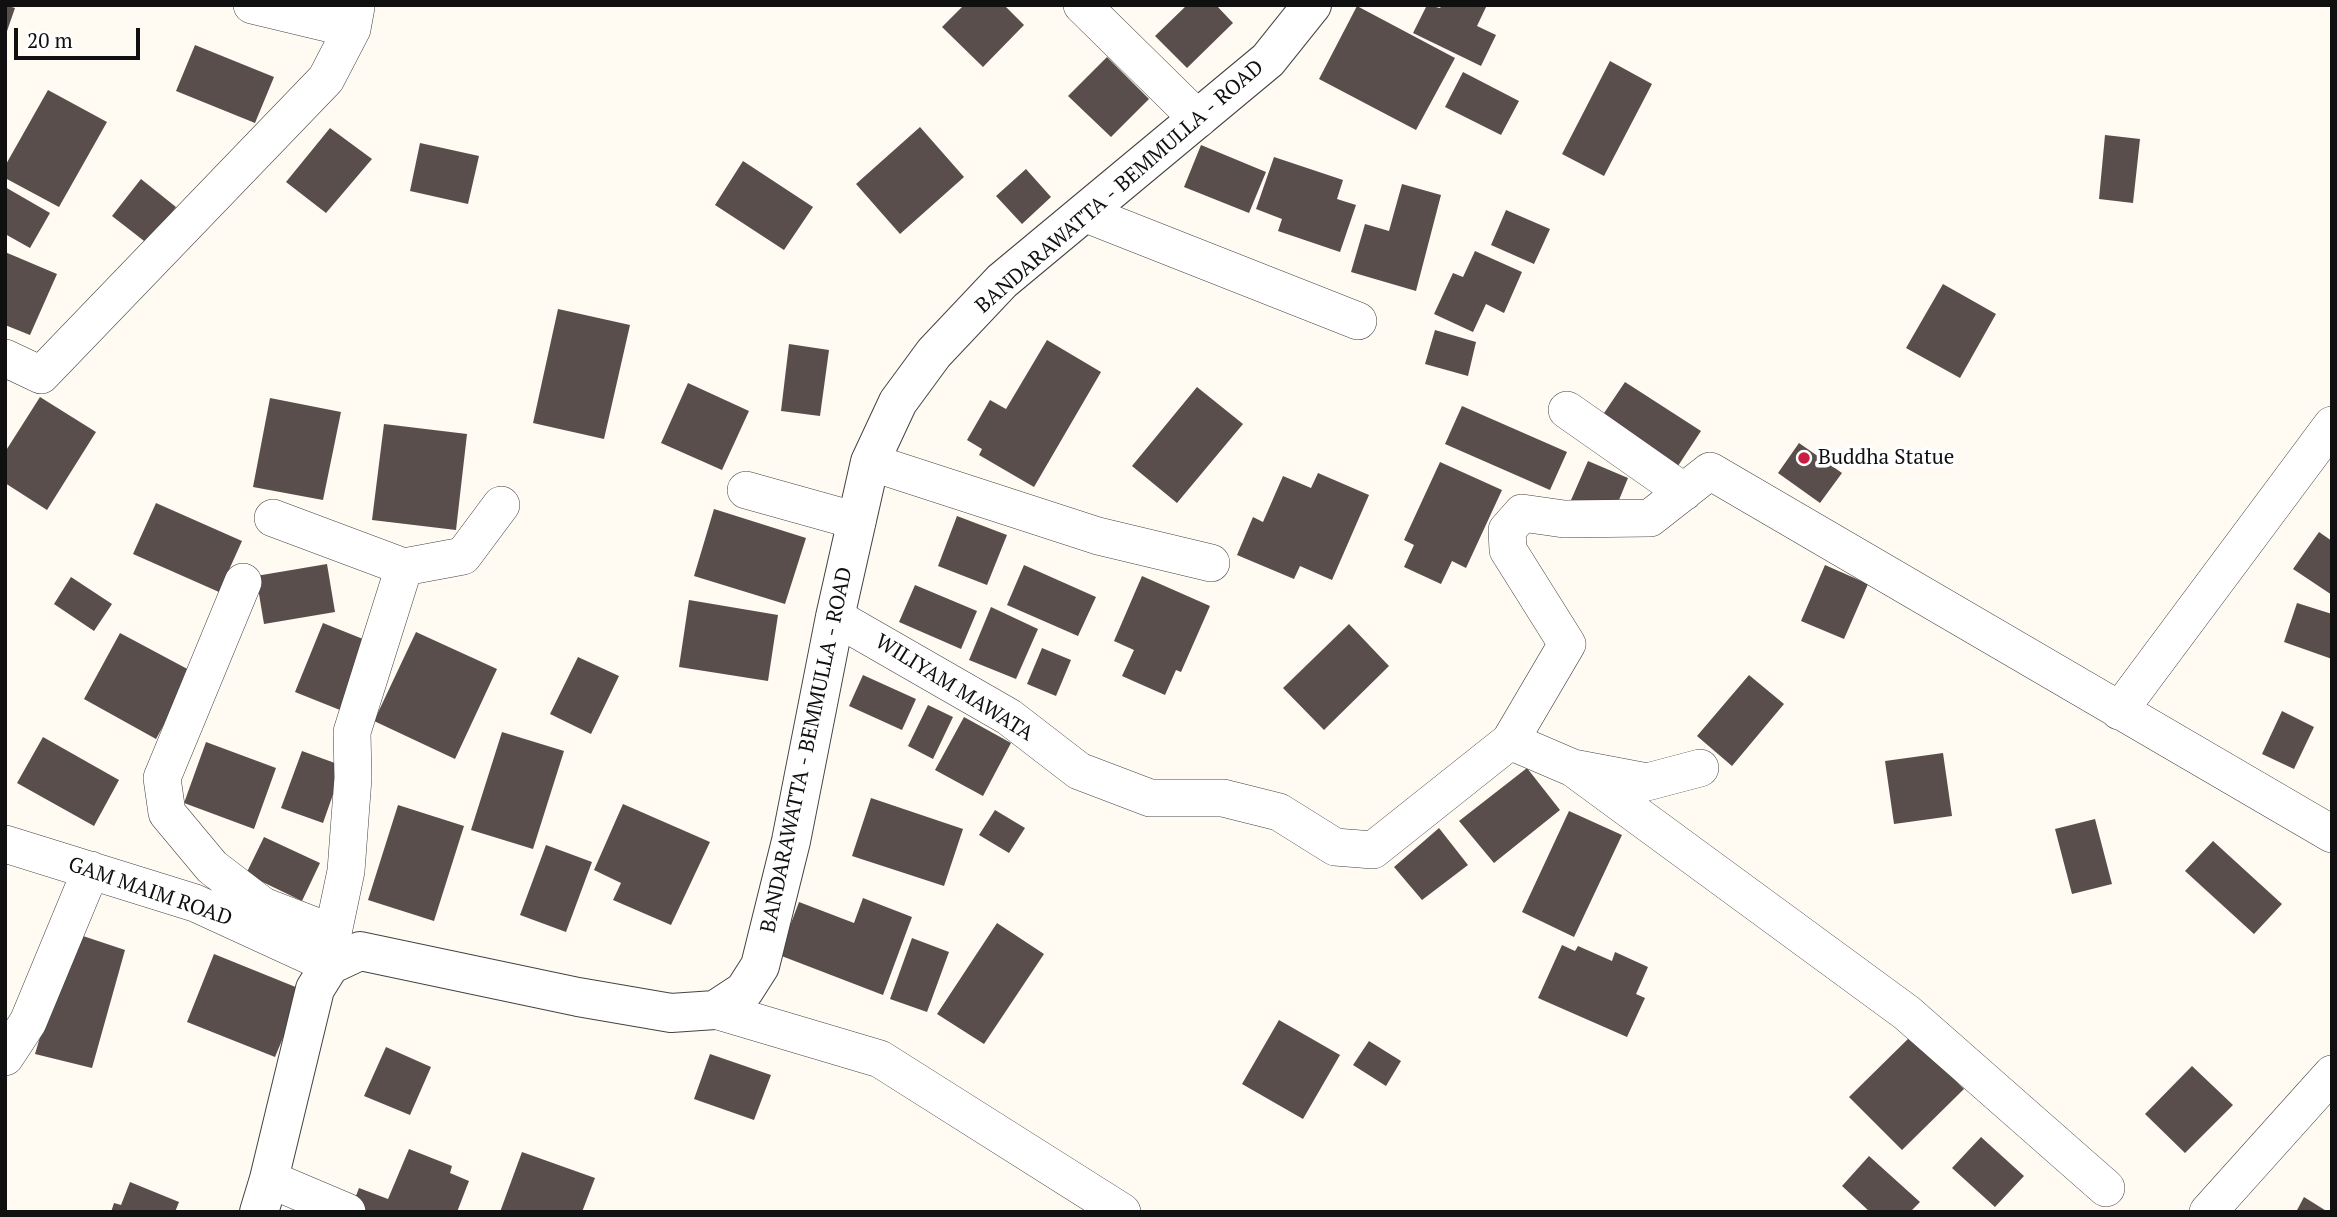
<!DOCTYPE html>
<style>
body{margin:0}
#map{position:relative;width:2337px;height:1217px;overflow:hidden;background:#fffaf2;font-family:"PT Serif",serif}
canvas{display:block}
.frame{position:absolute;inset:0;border:7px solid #101010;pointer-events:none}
.scale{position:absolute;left:14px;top:28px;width:126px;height:32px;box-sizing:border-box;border:4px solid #101010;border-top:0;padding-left:9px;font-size:21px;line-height:24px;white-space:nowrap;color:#101010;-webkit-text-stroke:5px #fff;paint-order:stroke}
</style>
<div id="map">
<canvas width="2337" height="1217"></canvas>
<div class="frame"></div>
<div class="scale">20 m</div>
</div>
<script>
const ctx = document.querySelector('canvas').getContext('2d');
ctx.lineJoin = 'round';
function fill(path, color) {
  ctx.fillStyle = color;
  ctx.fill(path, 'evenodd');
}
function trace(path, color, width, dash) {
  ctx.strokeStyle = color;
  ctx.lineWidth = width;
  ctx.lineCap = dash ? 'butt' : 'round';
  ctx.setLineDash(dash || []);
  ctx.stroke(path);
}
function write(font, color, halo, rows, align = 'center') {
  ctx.font = font + ' "PT Serif",serif';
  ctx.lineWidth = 7;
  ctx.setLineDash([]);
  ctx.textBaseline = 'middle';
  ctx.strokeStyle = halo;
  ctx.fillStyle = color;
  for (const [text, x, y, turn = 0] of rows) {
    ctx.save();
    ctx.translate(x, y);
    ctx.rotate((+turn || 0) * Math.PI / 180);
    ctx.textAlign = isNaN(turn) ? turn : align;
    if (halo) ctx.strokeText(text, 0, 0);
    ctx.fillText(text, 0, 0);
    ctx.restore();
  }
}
fill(new Path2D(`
 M 5,5 L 15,8 L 6,34 L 5,34 Z
 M 964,5 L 1004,5 L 1024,25 L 983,67 L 942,27 Z
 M 1187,5 L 1216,5 L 1233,23 L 1187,68 L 1155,36 Z
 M 1427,5 L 1440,8 L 1442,5 L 1487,5 L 1477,26 L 1496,35 L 1481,66 L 1413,33 Z
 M 1357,6 L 1455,58 L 1416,130 L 1319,79 Z
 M 195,45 L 274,77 L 255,123 L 176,91 Z
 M 1107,57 L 1149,99 L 1111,137 L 1068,96 Z
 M 1610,61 L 1652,84 L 1604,176 L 1562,154 Z
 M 1463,72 L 1519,101 L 1501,135 L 1445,107 Z
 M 48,90 L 107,122 L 59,207 L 5,178 L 5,166 Z
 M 920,127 L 964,177 L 900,234 L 856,184 Z
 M 330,128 L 372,159 L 326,213 L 286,182 Z
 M 2105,135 L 2140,139 L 2133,203 L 2099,199 Z
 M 420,143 L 479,156 L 468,204 L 410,191 Z
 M 1201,145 L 1266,172 L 1249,213 L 1184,187 Z
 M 1274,157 L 1343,180 L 1337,199 L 1356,205 L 1340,252 L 1278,231 L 1282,219 L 1256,209 Z
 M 743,161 L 813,207 L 784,250 L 715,205 Z
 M 1026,169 L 1051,197 L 1022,224 L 996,196 Z
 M 141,179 L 176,207 L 148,244 L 112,216 Z
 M 1402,184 L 1441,195 L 1416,291 L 1351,272 L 1365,224 L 1389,231 Z
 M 5,187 L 50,213 L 30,248 L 5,234 Z
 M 1506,210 L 1550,229 L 1534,264 L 1491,245 Z
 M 1475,251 L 1522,272 L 1504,313 L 1486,304 L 1473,332 L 1434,314 L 1453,273 L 1463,277 Z
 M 5,252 L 57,274 L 30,335 L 5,325 Z
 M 1943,284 L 1996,314 L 1960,378 L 1906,348 Z
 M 558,309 L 630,325 L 604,439 L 533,423 Z
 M 1435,330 L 1476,342 L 1468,376 L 1425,364 Z
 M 1047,340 L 1101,372 L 1034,487 L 979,455 L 982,449 L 967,440 L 990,400 L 1006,409 Z
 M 789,344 L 829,350 L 820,416 L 781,411 Z
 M 1625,382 L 1701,431 L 1676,469 L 1600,419 Z
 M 688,383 L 749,411 L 722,470 L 661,443 Z
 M 1197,387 L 1243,424 L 1177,503 L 1132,466 Z
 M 40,397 L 96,432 L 47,510 L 5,483 L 5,452 Z
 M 270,398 L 341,412 L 323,500 L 253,487 Z
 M 1462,406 L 1567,452 L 1550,490 L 1445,444 Z
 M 384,424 L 467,434 L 456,530 L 372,520 Z
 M 1799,443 L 1842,473 L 1820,503 L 1778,473 Z
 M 1588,461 L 1628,478 L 1612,517 L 1571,500 Z
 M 1440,462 L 1502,490 L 1466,568 L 1452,561 L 1441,584 L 1404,567 L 1414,545 L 1404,540 Z
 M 1318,473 L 1369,495 L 1332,580 L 1300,566 L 1294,579 L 1237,555 L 1253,517 L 1263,522 L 1283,476 L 1311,488 Z
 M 156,503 L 242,541 L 219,592 L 133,554 Z
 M 714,509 L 806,538 L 785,604 L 694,576 Z
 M 957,516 L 1007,535 L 987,585 L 938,566 Z
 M 2319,532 L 2332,541 L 2332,595 L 2293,569 Z
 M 327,564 L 335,612 L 264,624 L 256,576 Z
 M 1024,565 L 1096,597 L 1078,636 L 1007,605 Z
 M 1825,565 L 1868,584 L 1844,639 L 1801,621 Z
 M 1142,576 L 1210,606 L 1181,672 L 1176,670 L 1165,695 L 1122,676 L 1134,650 L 1114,641 Z
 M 71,577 L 112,604 L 94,631 L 54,604 Z
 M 915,585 L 977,611 L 961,649 L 899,622 Z
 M 689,600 L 778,615 L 768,681 L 679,667 Z
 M 2297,603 L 2332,614 L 2332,659 L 2284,642 Z
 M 991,607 L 1038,629 L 1016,679 L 969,660 Z
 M 323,623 L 368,641 L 340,710 L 295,692 Z
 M 1349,624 L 1389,666 L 1324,730 L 1283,688 Z
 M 416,632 L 497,669 L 455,759 L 374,721 Z
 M 120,633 L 193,672 L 156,739 L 84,699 Z
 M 1042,648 L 1071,660 L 1056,696 L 1027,684 Z
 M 578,657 L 619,676 L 591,734 L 550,714 Z
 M 863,675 L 916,699 L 902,730 L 849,706 Z
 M 1749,675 L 1784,704 L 1732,766 L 1697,736 Z
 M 928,705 L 953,717 L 933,759 L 908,746 Z
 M 2282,711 L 2314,727 L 2294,769 L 2262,754 Z
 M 964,717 L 1011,743 L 983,796 L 935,770 Z
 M 502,732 L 564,751 L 533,849 L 471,830 Z
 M 43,737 L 119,780 L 94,826 L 17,783 Z
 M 206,742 L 276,768 L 254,829 L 184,803 Z
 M 302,751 L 343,766 L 323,823 L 281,808 Z
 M 1943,753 L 1952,816 L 1894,824 L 1885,761 Z
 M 1527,768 L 1560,810 L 1494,863 L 1459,821 Z
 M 871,798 L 963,829 L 944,886 L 852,856 Z
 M 623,804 L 710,842 L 671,925 L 613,900 L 621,883 L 594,870 Z
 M 398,805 L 464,826 L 434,921 L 368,900 Z
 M 995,810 L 1025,828 L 1009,853 L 979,835 Z
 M 1569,811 L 1622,835 L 1574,937 L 1522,912 Z
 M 2095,819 L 2112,884 L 2072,894 L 2055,829 Z
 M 1439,828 L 1468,865 L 1422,900 L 1394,867 Z
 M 264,837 L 320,863 L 302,901 L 246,874 Z
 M 2213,841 L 2282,904 L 2254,934 L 2185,871 Z
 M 546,845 L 592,862 L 566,932 L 520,915 Z
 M 863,898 L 912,917 L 883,995 L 779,955 L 799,902 L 854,923 Z
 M 997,923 L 1044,954 L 984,1044 L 937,1014 Z
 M 71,932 L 125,950 L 92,1068 L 35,1054 Z
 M 912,938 L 949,952 L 927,1012 L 890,999 Z
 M 1562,945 L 1575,951 L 1578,946 L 1612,961 L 1615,952 L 1648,967 L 1636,994 L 1645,998 L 1627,1037 L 1538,998 Z
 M 214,954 L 303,990 L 275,1057 L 187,1022 Z
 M 1279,1020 L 1340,1055 L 1303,1119 L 1242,1084 Z
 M 1911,1036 L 1964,1089 L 1902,1150 L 1849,1097 Z
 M 1369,1041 L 1401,1061 L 1386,1086 L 1353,1065 Z
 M 386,1047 L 431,1067 L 410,1115 L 364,1096 Z
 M 710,1054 L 771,1075 L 754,1120 L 694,1099 Z
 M 2192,1066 L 2233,1105 L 2185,1153 L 2145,1114 Z
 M 1981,1137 L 2024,1176 L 1995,1207 L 1952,1168 Z
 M 409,1149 L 452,1166 L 450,1173 L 469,1181 L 457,1212 L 365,1212 L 352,1206 L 359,1188 L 388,1199 Z
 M 522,1152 L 595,1178 L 582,1212 L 500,1212 Z
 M 1869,1156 L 1920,1202 L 1910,1212 L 1870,1212 L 1842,1186 Z
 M 130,1182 L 179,1202 L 175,1212 L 111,1212 L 114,1203 L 121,1205 Z
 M 2304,1197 L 2328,1212 L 2296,1212 Z`), '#594e4b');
const minor = new Path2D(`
 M 252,5 L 352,29 L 356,7
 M 1082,5 L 1198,119
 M 1084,213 L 1358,321
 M 5,358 L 41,375 L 326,79 L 352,29
 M 1567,410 L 1684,492
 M 870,462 L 1098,536 L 1211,563
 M 746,490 L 857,521
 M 404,567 L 463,556 L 501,505
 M 243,582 L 162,778 L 167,813 L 212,867 L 263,906 L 333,933
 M 835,617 L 1009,717 L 1079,771 L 1150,798 L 1223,798 L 1279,812 L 1335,847 L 1373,850 L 1510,741 L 1567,644 L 1508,550 L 1507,530 L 1522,513 L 1564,519 L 1650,518 L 1710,471 L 2332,834
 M 2119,711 L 2332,425
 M 1510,741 L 1573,768 L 1647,782 L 1700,768
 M 1573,768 L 1907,1013 L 2106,1188
 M 5,844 L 195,903 L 330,965 L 333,933 L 346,871 L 353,778 L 352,732 L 404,567 L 273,518
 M 715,1010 L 880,1059 L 1122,1212
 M 5,1057 L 28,1022 L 91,870
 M 269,1179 L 347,1212
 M 2208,1212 L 2332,1074`);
const tertiary = new Path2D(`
 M 259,1212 L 269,1179 L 315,989 L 330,965 L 360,951 L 578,997 L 671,1013 L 715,1010 L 744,991 L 760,966 L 791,841 L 835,617 L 870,462 L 898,402 L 934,353 L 1002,281 L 1268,60 L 1312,5`);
trace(minor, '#434343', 38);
trace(tertiary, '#434343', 40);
trace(minor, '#fff', 37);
trace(tertiary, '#fff', 38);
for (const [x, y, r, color] of [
 [1804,458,7,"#c91e41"]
]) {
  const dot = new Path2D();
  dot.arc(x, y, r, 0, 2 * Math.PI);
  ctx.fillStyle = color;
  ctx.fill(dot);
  trace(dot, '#fff', 2.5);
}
write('21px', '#101010', '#fff', [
 ["BANDARAWATTA - BEMMULLA - ROAD",1120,187,-41],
 ["WILIYAM MAWATA",954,688,32],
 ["BANDARAWATTA - BEMMULLA - ROAD",807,750,-78],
 ["GAM MAIM ROAD",150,892,19]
]);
write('21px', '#101010', '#fff', [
 ["Buddha Statue",1818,458]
], 'left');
</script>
